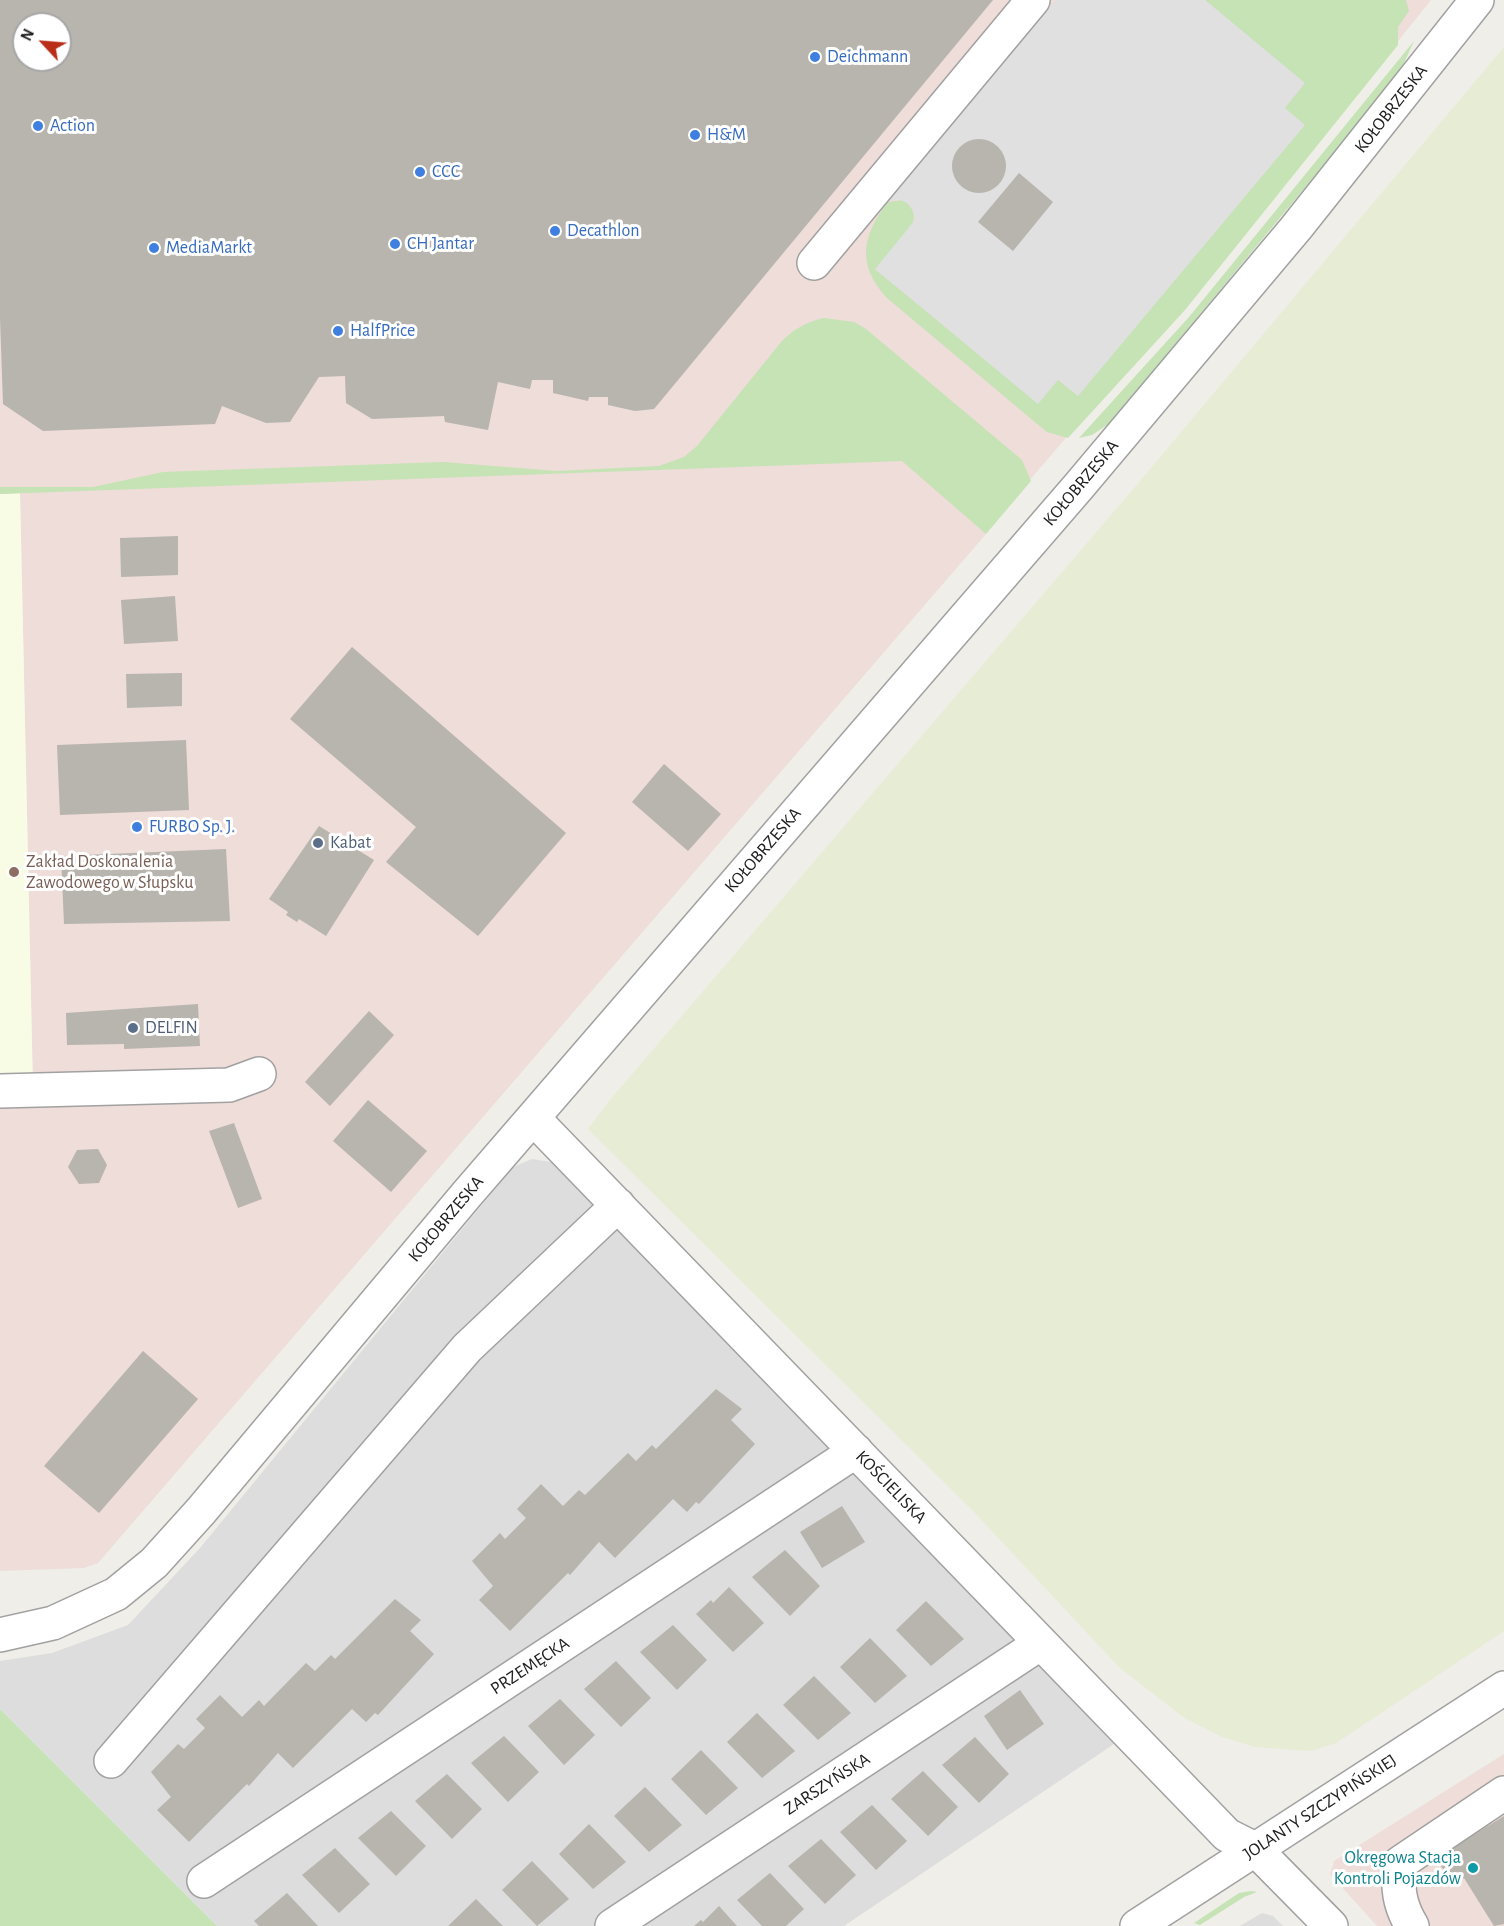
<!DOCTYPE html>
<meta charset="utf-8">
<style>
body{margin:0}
#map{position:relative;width:1504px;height:1926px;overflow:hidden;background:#efeee8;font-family:"Alegreya Sans",sans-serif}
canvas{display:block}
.north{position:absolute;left:12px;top:12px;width:60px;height:60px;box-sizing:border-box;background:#fff;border:2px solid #a6a6a6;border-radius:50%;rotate:296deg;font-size:16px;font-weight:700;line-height:24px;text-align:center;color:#202020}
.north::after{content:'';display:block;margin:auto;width:21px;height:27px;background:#b82e18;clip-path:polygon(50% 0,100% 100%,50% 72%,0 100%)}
</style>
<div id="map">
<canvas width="1504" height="1926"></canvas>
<div class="north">N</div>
</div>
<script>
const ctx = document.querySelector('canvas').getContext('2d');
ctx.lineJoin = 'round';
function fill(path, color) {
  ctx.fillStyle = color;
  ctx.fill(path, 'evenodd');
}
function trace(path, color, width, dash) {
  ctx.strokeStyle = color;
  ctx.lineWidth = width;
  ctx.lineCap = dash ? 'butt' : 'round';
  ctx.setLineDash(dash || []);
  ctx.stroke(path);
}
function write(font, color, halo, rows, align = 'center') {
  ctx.font = font + ' "Alegreya Sans",sans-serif';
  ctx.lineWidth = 6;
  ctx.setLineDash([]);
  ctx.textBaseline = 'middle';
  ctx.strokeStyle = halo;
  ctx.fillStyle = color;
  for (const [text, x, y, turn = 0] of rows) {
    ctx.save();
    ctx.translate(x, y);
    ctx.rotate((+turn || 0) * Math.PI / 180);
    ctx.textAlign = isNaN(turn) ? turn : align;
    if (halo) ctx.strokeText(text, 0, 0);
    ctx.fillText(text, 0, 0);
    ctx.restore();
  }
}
fill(new Path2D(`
 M 532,1159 L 551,1162 L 570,1177 L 1114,1744 L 844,1926 L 217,1926 L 0,1709 L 0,1661 L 52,1653 L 128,1625 L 200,1548 L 513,1167 Z
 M 1262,1913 L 1273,1916 L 1283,1926 L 1240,1926 Z`), '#dedddd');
fill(new Path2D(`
 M 0,0 L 1431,0 L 1272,198 L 985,532 L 986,534 L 98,1563 L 84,1568 L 0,1571 L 0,1091 L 33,1090 L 20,494 L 0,494 ZM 24,24 L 60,24 L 60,60 L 24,60 Z
 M 1504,1754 L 1504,1926 L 1377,1926 L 1330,1874 L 1334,1861 Z`), '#eeddd9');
fill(new Path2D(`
 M 20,493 L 33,1091 L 0,1091 L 0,494 Z`), '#f8fce5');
fill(new Path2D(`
 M 1504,47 L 1504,1631 L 1336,1743 L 1311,1751 L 1255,1747 L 1222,1737 L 1183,1717 L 1119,1667 L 974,1512 L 588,1129 L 609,1101 L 1141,480 Z`), '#e7ecd5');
fill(new Path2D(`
 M 1205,0 L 1406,0 L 1409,11 L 1398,27 L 1398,45 L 1185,310 L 1068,438 L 1047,432 L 1036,423 L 887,298 C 856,264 862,236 888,202 L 903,200 C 912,206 917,214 912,225 L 876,270 L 1038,403 L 1304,84 Z
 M 1414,41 L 1399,74 L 1110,423 L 1092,435 L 1079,438 L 1189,317 Z
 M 824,318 L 854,322 L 866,329 L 1022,460 L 1031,481 L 986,534 L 902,461 L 0,494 L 0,487 L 93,487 L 163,472 L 443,462 L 557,471 L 659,466 L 684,457 L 697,446 L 782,341 C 795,328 807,322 824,318 Z
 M 0,1709 L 217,1926 L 0,1926 Z
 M 1251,1891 L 1257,1892 L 1244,1897 L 1200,1925 L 1194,1923 L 1239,1893 Z`), '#c5e3b4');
fill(new Path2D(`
 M 1056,0 L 1205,0 L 1305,83 L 1285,108 L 1305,125 L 1078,396 L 1058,380 L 1038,404 L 875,269 L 915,220 L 913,211 L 908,203 L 897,199 L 888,202 Z`), '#e0e0e0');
fill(new Path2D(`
 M 0,0 L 993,0 L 654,409 L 635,411 L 608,405 L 608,397 L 589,397 L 588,401 L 553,393 L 553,380 L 532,380 L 530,389 L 498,382 L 488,430 L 445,422 L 444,416 L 372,419 L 346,403 L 345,376 L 319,377 L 290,422 L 266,423 L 222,406 L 215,424 L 43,431 L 3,404 L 0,318 ZM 24,24 L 60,24 L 60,60 L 24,60 Z
 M952 166a27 27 0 1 1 54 0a27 27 0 1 1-54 0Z
 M 1019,173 L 1053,202 L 1013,251 L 978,222 Z
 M 178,536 L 178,575 L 121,577 L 120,538 Z
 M 175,596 L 178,641 L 124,644 L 121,600 Z
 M 352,647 L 566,833 L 478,936 L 386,862 L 416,827 L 290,719 Z
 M 182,673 L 182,706 L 127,708 L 126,674 Z
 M 186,740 L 189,810 L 60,815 L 57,745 Z
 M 664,764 L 721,814 L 688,851 L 632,802 Z
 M 319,826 L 374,860 L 326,936 L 299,919 L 297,922 L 286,915 L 288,912 L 269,899 Z
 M 226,849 L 230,921 L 64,924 L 61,856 Z
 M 198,1004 L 200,1046 L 124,1049 L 124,1044 L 67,1045 L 66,1013 Z
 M 369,1011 L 394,1035 L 330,1106 L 305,1082 Z
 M 368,1100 L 427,1151 L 391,1192 L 333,1141 Z
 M 234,1123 L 262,1199 L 238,1208 L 209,1131 Z
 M 98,1149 L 107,1165 L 99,1183 L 79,1184 L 68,1167 L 77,1150 Z
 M 143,1351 L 198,1399 L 99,1513 L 44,1466 Z
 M 716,1389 L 742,1409 L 731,1420 L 755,1444 L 699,1504 L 696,1502 L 687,1512 L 673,1499 L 615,1558 L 599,1542 L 570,1575 L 568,1573 L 510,1631 L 479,1600 L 493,1586 L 472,1561 L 500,1533 L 505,1539 L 526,1518 L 517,1509 L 541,1484 L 563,1506 L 579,1490 L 585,1495 L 628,1453 L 636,1461 L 652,1445 L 656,1449 Z
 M 842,1506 L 865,1542 L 822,1568 L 800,1532 Z
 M 785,1550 L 820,1586 L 790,1616 L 752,1577 Z
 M 729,1587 L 764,1623 L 733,1652 L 696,1614 L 711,1600 L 713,1603 Z
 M 395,1599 L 421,1620 L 410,1631 L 434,1654 L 378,1715 L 375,1713 L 366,1722 L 352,1709 L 293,1768 L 278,1753 L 249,1786 L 247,1784 L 189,1842 L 157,1810 L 171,1797 L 151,1772 L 178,1744 L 184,1749 L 205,1728 L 196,1719 L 220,1695 L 242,1717 L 259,1700 L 264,1706 L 306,1663 L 315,1671 L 331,1655 L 335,1659 Z
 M 926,1601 L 964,1639 L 931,1666 L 896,1630 Z
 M 673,1625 L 707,1660 L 677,1690 L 640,1652 Z
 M 870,1638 L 907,1676 L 875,1703 L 840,1667 Z
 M 616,1661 L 651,1698 L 621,1727 L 584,1689 Z
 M 814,1676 L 851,1713 L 818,1740 L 783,1705 Z
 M 1020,1690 L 1044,1724 L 1007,1750 L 984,1716 Z
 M 560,1699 L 595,1735 L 564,1765 L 528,1726 Z
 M 757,1713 L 795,1751 L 762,1778 L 727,1742 Z
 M 504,1736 L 539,1772 L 508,1802 L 471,1763 Z
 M 975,1737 L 1009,1774 L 979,1803 L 942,1765 Z
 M 701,1750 L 738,1788 L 706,1815 L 671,1779 Z
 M 923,1771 L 958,1807 L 928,1836 L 891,1799 Z
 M 447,1774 L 482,1809 L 452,1839 L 415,1801 Z
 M 645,1787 L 682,1825 L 649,1852 L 614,1816 Z
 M 872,1805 L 907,1841 L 876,1870 L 840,1832 Z
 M 391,1811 L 426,1846 L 396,1876 L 358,1838 Z
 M 1504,1816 L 1504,1924 L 1494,1926 L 1464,1878 L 1453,1885 L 1436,1858 Z
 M 589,1824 L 626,1862 L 593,1889 L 559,1854 Z
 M 821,1839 L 856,1875 L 825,1904 L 788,1866 Z
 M 335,1848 L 370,1884 L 339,1913 L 302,1875 Z
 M 532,1861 L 569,1899 L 537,1926 L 502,1890 Z
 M 770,1873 L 804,1909 L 786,1926 L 762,1926 L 737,1900 Z
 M 287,1893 L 318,1926 L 259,1926 L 254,1921 Z
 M 476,1899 L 503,1926 L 448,1926 Z
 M 719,1906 L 737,1926 L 694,1926 L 701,1920 L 703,1922 Z`), '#b8b4ae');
const minor = new Path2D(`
 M 814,263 L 1033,0
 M 0,1091 L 229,1085 L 259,1074
 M 533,1118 L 1227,1835 L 1255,1849 L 1331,1926
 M 0,1635 L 53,1623 L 116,1594 L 154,1563 L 201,1511 L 467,1194 L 1079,486 L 1296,228 L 1477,0
 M 111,1761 L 467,1348 L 618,1205
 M 204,1881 L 856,1451
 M 612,1926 L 1041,1643
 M 1137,1926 L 1504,1688
 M 1412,1926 C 1399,1905 1397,1887 1400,1863 L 1504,1793`);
trace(minor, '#a1a1a1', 36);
trace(minor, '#fff', 33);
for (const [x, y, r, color] of [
 [815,57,6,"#3f7fe0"],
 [38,126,6,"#3f7fe0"],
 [695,135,6,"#3f7fe0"],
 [420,172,6,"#3f7fe0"],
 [555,231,6,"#3f7fe0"],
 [395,244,6,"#3f7fe0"],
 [154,248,6,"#3f7fe0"],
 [338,331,6,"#3f7fe0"],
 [137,827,6,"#3f7fe0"],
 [318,843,6,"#5c6f8a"],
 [14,872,6,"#8d6e63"],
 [133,1028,6,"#5c6f8a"],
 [1473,1868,6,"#0f9aa8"]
]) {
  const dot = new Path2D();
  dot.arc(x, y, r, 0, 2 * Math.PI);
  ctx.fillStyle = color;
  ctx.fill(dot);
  trace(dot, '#fff', 2);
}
write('18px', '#366cbe', '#fff', [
 ["Deichmann",827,57],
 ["Action",50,126],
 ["H&M",707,135],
 ["CCC",432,172],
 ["Decathlon",567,231],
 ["CH Jantar",407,244],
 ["MediaMarkt",166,248],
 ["HalfPrice",350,331],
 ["FURBO Sp. J.",149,827]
], 'left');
write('18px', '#202020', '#fff', [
 ["KOŁOBRZESKA",1391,109,-52],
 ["KOŁOBRZESKA",1081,483,-50],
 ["KOŁOBRZESKA",763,850,-49],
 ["KOŁOBRZESKA",446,1219,-50],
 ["KOŚCIELISKA",891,1487,46],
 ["PRZEMĘCKA",530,1666,-33],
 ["ZARSZYŃSKA",827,1784,-33],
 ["JOLANTY SZCZYPIŃSKIEJ",1320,1807,-33]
]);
write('18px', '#4e5e75', '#fff', [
 ["Kabat",330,843],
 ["DELFIN",145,1028]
], 'left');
write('18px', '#785e54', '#fff', [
 ["Zakład Doskonalenia",26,862],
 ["Zawodowego w Słupsku",26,883]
], 'left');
write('18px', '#0d838f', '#fff', [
 ["Okręgowa Stacja",1461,1858],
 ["Kontroli Pojazdów",1461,1879]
], 'right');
</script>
